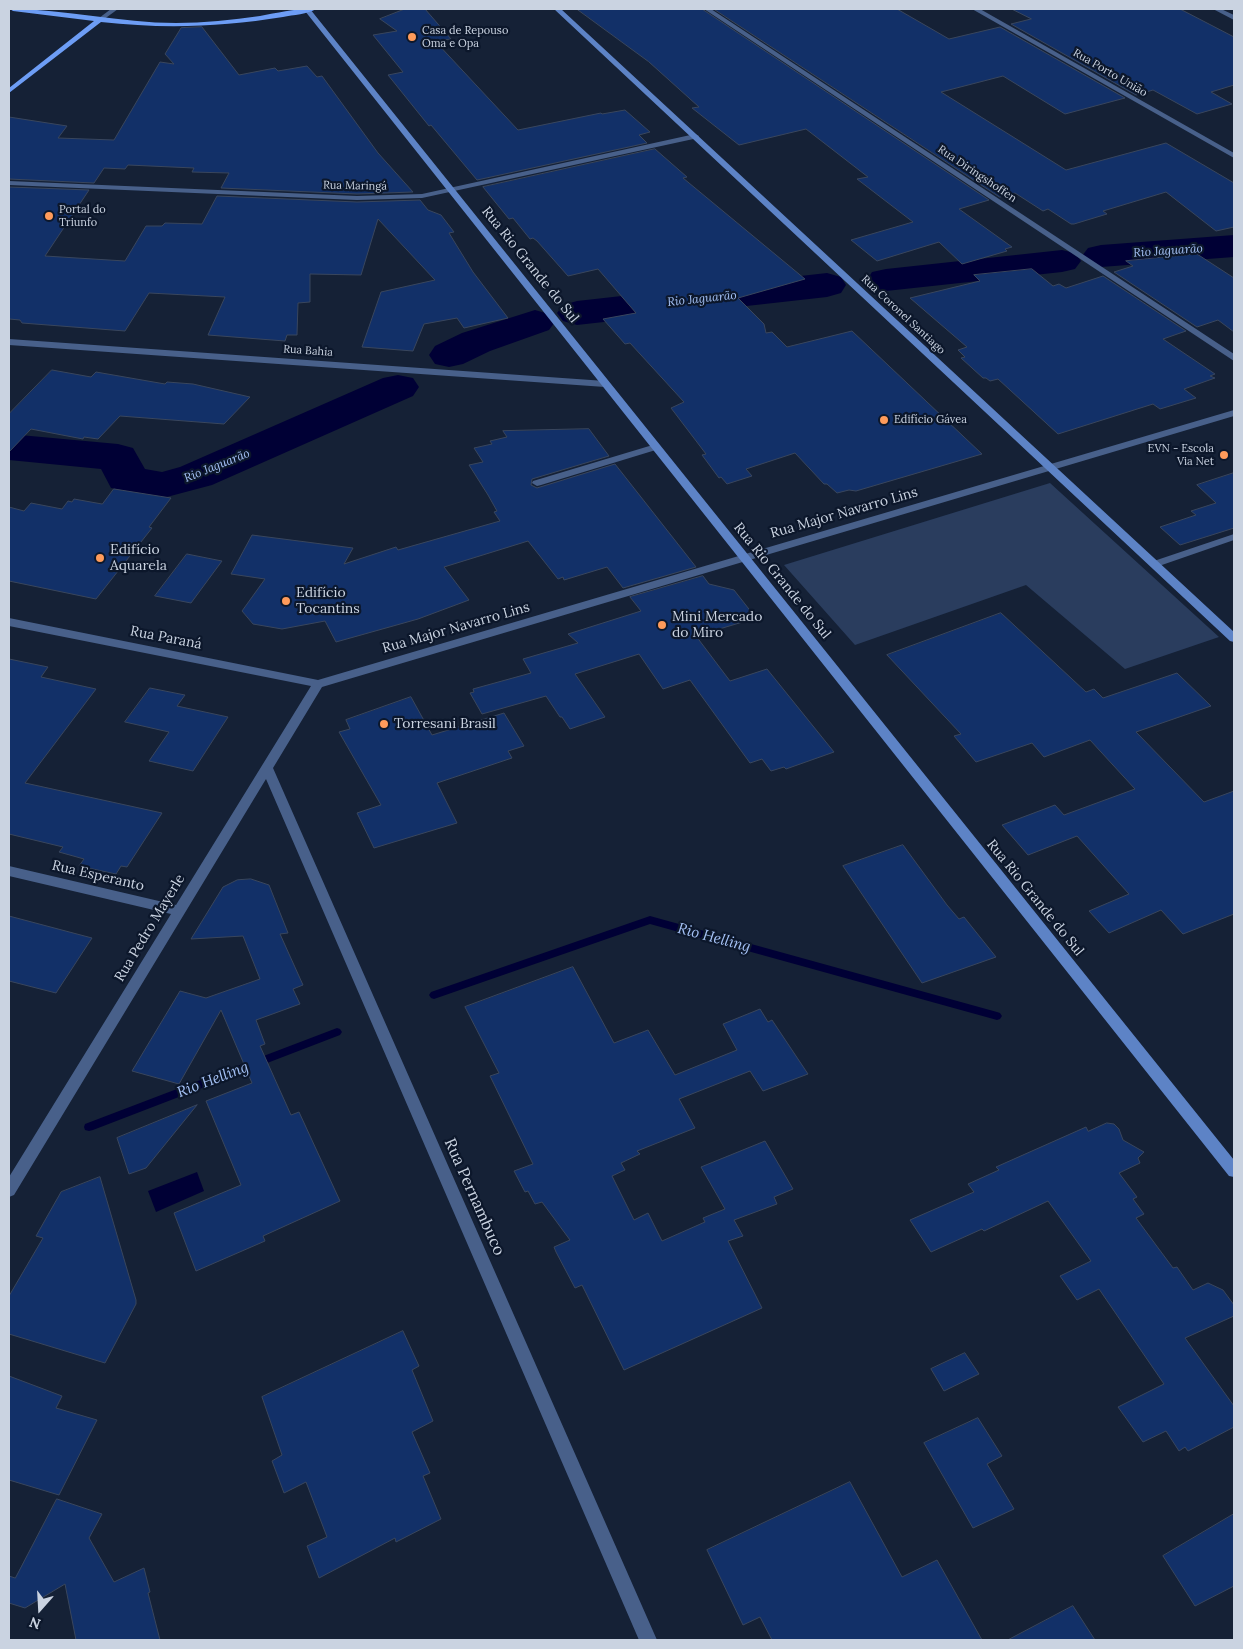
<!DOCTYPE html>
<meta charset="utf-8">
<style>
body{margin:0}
#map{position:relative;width:1243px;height:1649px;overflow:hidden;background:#152136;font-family:Lora,serif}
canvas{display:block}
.frame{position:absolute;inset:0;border:10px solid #cad3e1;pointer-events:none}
.north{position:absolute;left:15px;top:1584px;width:50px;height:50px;-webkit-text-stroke:4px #0c172b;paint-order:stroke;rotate:199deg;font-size:14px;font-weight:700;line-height:20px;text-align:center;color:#cad3e1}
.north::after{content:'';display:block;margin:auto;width:18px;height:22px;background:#cad3e1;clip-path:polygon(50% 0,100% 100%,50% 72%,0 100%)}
</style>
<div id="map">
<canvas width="1243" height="1649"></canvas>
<div class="frame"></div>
<div class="north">N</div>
</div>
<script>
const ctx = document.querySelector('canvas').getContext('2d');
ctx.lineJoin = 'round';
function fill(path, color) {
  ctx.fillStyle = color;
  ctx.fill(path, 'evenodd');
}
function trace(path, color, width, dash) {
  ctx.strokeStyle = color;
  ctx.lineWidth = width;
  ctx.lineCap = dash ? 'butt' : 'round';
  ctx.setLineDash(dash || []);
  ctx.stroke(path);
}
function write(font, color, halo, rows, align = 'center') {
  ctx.font = font + ' Lora,serif';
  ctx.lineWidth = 4.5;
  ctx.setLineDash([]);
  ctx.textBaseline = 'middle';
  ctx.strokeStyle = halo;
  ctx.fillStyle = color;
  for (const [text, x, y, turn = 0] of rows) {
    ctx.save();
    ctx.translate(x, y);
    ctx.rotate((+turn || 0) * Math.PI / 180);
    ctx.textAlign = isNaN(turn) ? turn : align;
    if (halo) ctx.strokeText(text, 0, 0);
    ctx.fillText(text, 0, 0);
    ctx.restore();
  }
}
fill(new Path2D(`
 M 1050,483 L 1219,637 L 1125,669 L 1026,585 L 855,645 L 784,565 Z`), '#2a3d5e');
fill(new Path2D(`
 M 197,1172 L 204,1191 L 156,1212 L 148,1191 Z`), '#000035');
fill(new Path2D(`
 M 650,916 L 997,1012 L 1000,1013 L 1002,1016 L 1000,1019 L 997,1020 L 650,924 L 434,999 L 431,998 L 429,995 L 431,992 Z
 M 337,1028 L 340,1029 L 342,1032 L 340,1035 L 93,1130 L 89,1131 L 85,1130 L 84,1127 L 85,1124 Z`), '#000035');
fill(new Path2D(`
 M 1234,235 L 1234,257 L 1101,267 L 1088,264 L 1082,256 L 1088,248 L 1101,245 Z
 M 1062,250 L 1075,253 L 1081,261 L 1075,269 L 1062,272 L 886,291 L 872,288 L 867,280 L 872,272 L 886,269 Z
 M 827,273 L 841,277 L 846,285 L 841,293 L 827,297 L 577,325 L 563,321 L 557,313 L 563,305 L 577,301 Z
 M 535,310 L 549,314 L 555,322 L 549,330 L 490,351 L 463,364 L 449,367 L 435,364 L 429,355 L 435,346 L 462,333 Z
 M 398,375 L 413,378 L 419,387 L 413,396 L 212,485 L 163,498 L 111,488 L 101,469 L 9,460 L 9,434 L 118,444 L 133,448 L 145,469 L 162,472 L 180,467 L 383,378 Z`), '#000035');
const building = new Path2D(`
 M 405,9 L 425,9 L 451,39 L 435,41 L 518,130 L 601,113 L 602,114 L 625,110 L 650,132 L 639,135 L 647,143 L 477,180 L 431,125 L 429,126 L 388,75 L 403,72 L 373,35 L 397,31 L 380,19 Z
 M 577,9 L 702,9 L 989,200 L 959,209 L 1012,247 L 1005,249 L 1007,251 L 962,264 L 939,242 L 877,261 L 851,240 L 913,222 L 857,179 L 868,177 L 806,129 L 739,145 L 692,108 L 699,107 L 649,62 Z
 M 714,9 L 897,9 L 949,39 L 1000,27 L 1125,98 L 1065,114 L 1003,76 L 941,92 L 1066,170 L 1166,143 L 1234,183 L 1234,227 L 1216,231 L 1166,192 L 1103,211 L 1107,214 L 1074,224 L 1071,224 L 1048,209 L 1043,211 L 1015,193 L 1000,197 Z
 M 1012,9 L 1180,9 L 1234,37 L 1234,85 L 1211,92 L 1232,104 L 1197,114 L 1153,90 L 1136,95 L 1011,24 L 1031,19 Z
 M 202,27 L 239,75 L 275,68 L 278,71 L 307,66 L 317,77 L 322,76 L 378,153 L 413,192 L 357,194 L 221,188 L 229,173 L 192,172 L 194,168 L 128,165 L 125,169 L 104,168 L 94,183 L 9,179 L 9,117 L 67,126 L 58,138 L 114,140 L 160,62 L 174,64 L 165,54 L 181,28 Z
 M 655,149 L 687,177 L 683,178 L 805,279 L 738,298 L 764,324 L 766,333 L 772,332 L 787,347 L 852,331 L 982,454 L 856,491 L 849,490 L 837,493 L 827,484 L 824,484 L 795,453 L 746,469 L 752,476 L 727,484 L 721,477 L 719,478 L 702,455 L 706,454 L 671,408 L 684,402 L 630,343 L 625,344 L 603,319 L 636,313 L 598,269 L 568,276 L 537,241 L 533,238 L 530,239 L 513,218 L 509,219 L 483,187 Z
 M 9,187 L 89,190 L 45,256 L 125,261 L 146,226 L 162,226 L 165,223 L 202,224 L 217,196 L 357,202 L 420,200 L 428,210 L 441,215 L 454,232 L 449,233 L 473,272 L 508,318 L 464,328 L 457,318 L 424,324 L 413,351 L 362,347 L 381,292 L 435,280 L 378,219 L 361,275 L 310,274 L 310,302 L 298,303 L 297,335 L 287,335 L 285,341 L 208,335 L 225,297 L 149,293 L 125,331 L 22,323 L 20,320 L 9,319 Z
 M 1197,254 L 1234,278 L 1234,332 L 1218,320 L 1197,327 L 1114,272 L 1133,266 L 1126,261 Z
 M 1032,269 L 1053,286 L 1059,284 L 1066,288 L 1103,276 L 1186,331 L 1163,339 L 1215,374 L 1210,376 L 1215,378 L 1184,389 L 1196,398 L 1160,409 L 1153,404 L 1058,434 L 998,379 L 990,381 L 986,378 L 983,378 L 961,358 L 965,357 L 958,350 L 967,347 L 910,298 L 980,281 L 974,275 Z
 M 52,370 L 91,377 L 96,372 L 165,384 L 167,382 L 193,384 L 250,397 L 224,424 L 120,416 L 98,439 L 84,437 L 83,439 L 31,429 L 9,452 L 9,414 Z
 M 589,429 L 609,456 L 532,479 L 531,485 L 537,488 L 615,464 L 696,567 L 623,588 L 607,567 L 564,580 L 563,577 L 558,579 L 528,541 L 444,567 L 469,600 L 418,619 L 336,642 L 325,621 L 282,629 L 253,624 L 242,611 L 265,579 L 231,574 L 252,535 L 353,548 L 344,564 L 396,547 L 398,550 L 500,521 L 494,512 L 497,511 L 488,495 L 469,465 L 483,462 L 474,448 L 492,444 L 490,441 L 507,437 L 503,431 Z
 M 1234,473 L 1234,528 L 1180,545 L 1160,527 L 1196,515 L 1191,511 L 1216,503 L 1197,485 Z
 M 114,489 L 171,498 L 149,527 L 152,528 L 96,599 L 9,581 L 9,507 L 24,511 L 31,503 L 62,509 L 68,501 L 72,502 L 74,499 L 102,504 Z
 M 187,554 L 222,561 L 191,603 L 155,596 Z
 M 703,576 L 709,584 L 734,590 L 756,618 L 696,636 L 730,681 L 767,669 L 834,752 L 786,769 L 784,767 L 771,771 L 762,759 L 750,763 L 690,680 L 663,689 L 639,654 L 575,674 L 605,717 L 570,729 L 562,717 L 560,717 L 546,696 L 482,714 L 470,693 L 474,692 L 473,689 L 531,673 L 523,659 L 578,643 L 568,634 L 641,611 L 630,597 Z
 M 1001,613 L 1086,692 L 1094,689 L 1103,698 L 1177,673 L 1211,706 L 1136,732 L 1204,802 L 1234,791 L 1234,914 L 1183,934 L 1161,910 L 1109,933 L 1089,911 L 1129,894 L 1077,836 L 1028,855 L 1002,825 L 1055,805 L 1064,815 L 1135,789 L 1090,740 L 1044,757 L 1032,743 L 976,762 L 954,736 L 961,734 L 887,655 Z
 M 9,659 L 48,667 L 41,677 L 96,689 L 25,783 L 162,813 L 127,867 L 121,866 L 116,874 L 79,866 L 84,859 L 59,852 L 63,847 L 9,834 Z
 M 150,688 L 185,695 L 177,706 L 228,717 L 193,771 L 149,761 L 169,732 L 125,722 Z
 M 411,697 L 432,735 L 504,713 L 524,746 L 508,751 L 512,758 L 437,783 L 457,823 L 374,848 L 357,813 L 381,805 L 339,732 L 350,729 L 346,720 Z
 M 903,845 L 947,905 L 959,919 L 964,917 L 996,957 L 922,983 L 843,866 Z
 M 251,879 L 269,885 L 288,933 L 280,934 L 303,985 L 293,989 L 300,1004 L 256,1020 L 265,1044 L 260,1046 L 291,1115 L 299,1112 L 340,1201 L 263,1236 L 265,1241 L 196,1271 L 174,1213 L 241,1185 L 206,1101 L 252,1083 L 221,1010 L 179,1084 L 132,1071 L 180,991 L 206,998 L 260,979 L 243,936 L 191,939 L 223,887 L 237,880 Z
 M 9,916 L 92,938 L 56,993 L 9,981 Z
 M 573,967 L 614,1043 L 648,1030 L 675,1075 L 737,1050 L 723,1024 L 760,1009 L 768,1022 L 772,1020 L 808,1074 L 763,1091 L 750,1071 L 679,1099 L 695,1128 L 637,1151 L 640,1154 L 621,1163 L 625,1170 L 612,1176 L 634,1220 L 648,1213 L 662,1241 L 705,1222 L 703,1218 L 725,1209 L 701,1167 L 765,1141 L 793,1189 L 774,1197 L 777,1204 L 734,1220 L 743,1236 L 728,1241 L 762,1308 L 624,1370 L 582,1285 L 575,1288 L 556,1252 L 554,1247 L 570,1240 L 542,1202 L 535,1204 L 528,1191 L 525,1192 L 514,1171 L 533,1164 L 490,1076 L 499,1073 L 465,1007 Z
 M 197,1105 L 146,1168 L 129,1174 L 117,1138 Z
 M 1107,1123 L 1114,1124 L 1119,1129 L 1123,1140 L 1144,1152 L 1138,1158 L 1140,1163 L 1119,1173 L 1137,1197 L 1133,1199 L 1144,1214 L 1136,1218 L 1173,1268 L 1177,1267 L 1193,1290 L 1208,1283 L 1223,1290 L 1234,1305 L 1234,1316 L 1185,1338 L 1234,1406 L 1234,1427 L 1188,1451 L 1185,1447 L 1179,1451 L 1166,1431 L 1143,1442 L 1118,1407 L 1164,1384 L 1099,1289 L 1077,1300 L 1060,1276 L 1091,1261 L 1048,1201 L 984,1231 L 982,1229 L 931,1252 L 910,1220 L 974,1192 L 968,1184 L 999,1170 L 996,1167 L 1086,1127 L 1088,1131 Z
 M 100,1177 L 136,1300 L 136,1304 L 105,1363 L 9,1334 L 9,1296 L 43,1238 L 36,1236 L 61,1192 Z
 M 403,1331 L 419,1366 L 412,1370 L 433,1421 L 412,1432 L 430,1473 L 423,1476 L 441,1519 L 396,1542 L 395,1538 L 319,1578 L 307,1546 L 327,1537 L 306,1482 L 284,1493 L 272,1461 L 282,1455 L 262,1397 Z
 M 965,1353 L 979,1374 L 944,1391 L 931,1369 Z
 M 9,1376 L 62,1396 L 56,1408 L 97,1420 L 59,1495 L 9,1480 Z
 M 978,1418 L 1002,1456 L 987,1464 L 1014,1509 L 973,1528 L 924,1443 Z
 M 850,1482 L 902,1577 L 937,1560 L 982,1640 L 772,1640 L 760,1617 L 743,1625 L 707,1550 Z
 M 57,1499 L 102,1514 L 89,1538 L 114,1582 L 144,1568 L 150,1592 L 148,1593 L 160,1640 L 76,1640 L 65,1584 L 25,1608 L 9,1603 L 9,1576 L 15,1578 Z
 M 1234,1514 L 1234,1586 L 1195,1606 L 1163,1556 Z
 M 1073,1606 L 1095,1640 L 1008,1640 Z`);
fill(building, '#123068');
trace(building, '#39465d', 1);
fill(new Path2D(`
 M 656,444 L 661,447 L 659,449 L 541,485 L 537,486 L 532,483 L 533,481 Z`), '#48608a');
fill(new Path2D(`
 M 704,9 L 711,9 L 1234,354 L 1234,361 Z
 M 972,9 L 980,9 L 1234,153 L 1234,158 Z
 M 1213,9 L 1221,9 L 1234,15 L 1234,20 Z
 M 695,134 L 699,136 L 698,138 L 422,198 L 357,200 L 9,185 L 9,181 L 357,196 L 422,194 Z
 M 9,339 L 605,381 L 610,384 L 605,387 L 9,345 Z
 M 1234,410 L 1234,416 L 322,687 L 273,768 L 657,1640 L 639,1640 L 266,779 L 14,1195 L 9,1197 L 9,1177 L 171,914 L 9,876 L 9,866 L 176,905 L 311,686 L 9,626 L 9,618 L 318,680 Z
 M 1234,534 L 1234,540 L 1159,566 L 1155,567 L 1150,564 L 1151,562 Z`), '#48608a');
fill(new Path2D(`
 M 111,9 L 118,9 L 103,20 L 99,20 L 99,18 Z`), '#48608a');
fill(new Path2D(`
 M 304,9 L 310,9 L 1234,1160 L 1234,1177 L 1229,1176 L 305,11 Z
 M 554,9 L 561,9 L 1234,632 L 1234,642 L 1230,641 Z`), '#5d83c6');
fill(new Path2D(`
 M 10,9 C 66,9 120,23 176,23 C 204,23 232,20 260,16 C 278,13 298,8 316,9 C 308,14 293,15 283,17 C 222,27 163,29 101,22 L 9,93 L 9,88 L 94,21 L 13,11 Z`), '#6d9df5');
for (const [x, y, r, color] of [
 [412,37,5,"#ff9b5b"],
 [49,216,5,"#ff9b5b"],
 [884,420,5,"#ff9b5b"],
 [1224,455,5,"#ff9b5b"],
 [100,558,5,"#ff9b5b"],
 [286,601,5,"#ff9b5b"],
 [662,625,5,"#ff9b5b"],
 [384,724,5,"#ff9b5b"]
]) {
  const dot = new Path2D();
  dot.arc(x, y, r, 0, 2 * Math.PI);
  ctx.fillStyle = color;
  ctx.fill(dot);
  trace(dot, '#0c172b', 2);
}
write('11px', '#cad3e1', '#0c172b', [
 ["Casa de Repouso",422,31],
 ["Oma e Opa",422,44],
 ["Portal do",59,210],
 ["Triunfo",59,223],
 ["Edifício Gávea",894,420],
 ["EVN - Escola",1214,449,"right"],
 ["Via Net",1214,462,"right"]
], 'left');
write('11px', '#cad3e1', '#0c172b', [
 ["Rua Porto União",1110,73,30],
 ["Rua Diringshoffen",977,174,34],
 ["Rua Maringá",355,186,1],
 ["Rua Coronel Santiago",903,315,43],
 ["Rua Bahia",308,351,4]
]);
write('italic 12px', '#a5c2f6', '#0c172b', [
 ["Rio Jaguarão",1168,251,-4],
 ["Rio Jaguarão",702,299,-6],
 ["Rio Jaguarão",217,466,-22]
]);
write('14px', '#cad3e1', '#0c172b', [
 ["Rua Rio Grande do Sul",530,265,51],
 ["Rua Major Navarro Lins",844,513,-16],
 ["Rua Rio Grande do Sul",782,581,51],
 ["Rua Major Navarro Lins",456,628,-16],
 ["Rua Paraná",166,638,11],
 ["Rua Esperanto",98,876,13],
 ["Rua Rio Grande do Sul",1035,898,51],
 ["Rua Pedro Mayerle",150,928,-59]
]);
write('14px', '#cad3e1', '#0c172b', [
 ["Edifício",110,550],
 ["Aquarela",110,566],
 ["Edifício",296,593],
 ["Tocantins",296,609],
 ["Mini Mercado",672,617],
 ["do Miro",672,633],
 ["Torresani Brasil",394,724]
], 'left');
write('italic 15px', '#a5c2f6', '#0c172b', [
 ["Rio Helling",714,938,15],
 ["Rio Helling",213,1080,-21]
]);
write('16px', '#cad3e1', '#0c172b', [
 ["Rua Pernambuco",474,1197,66]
]);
</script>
